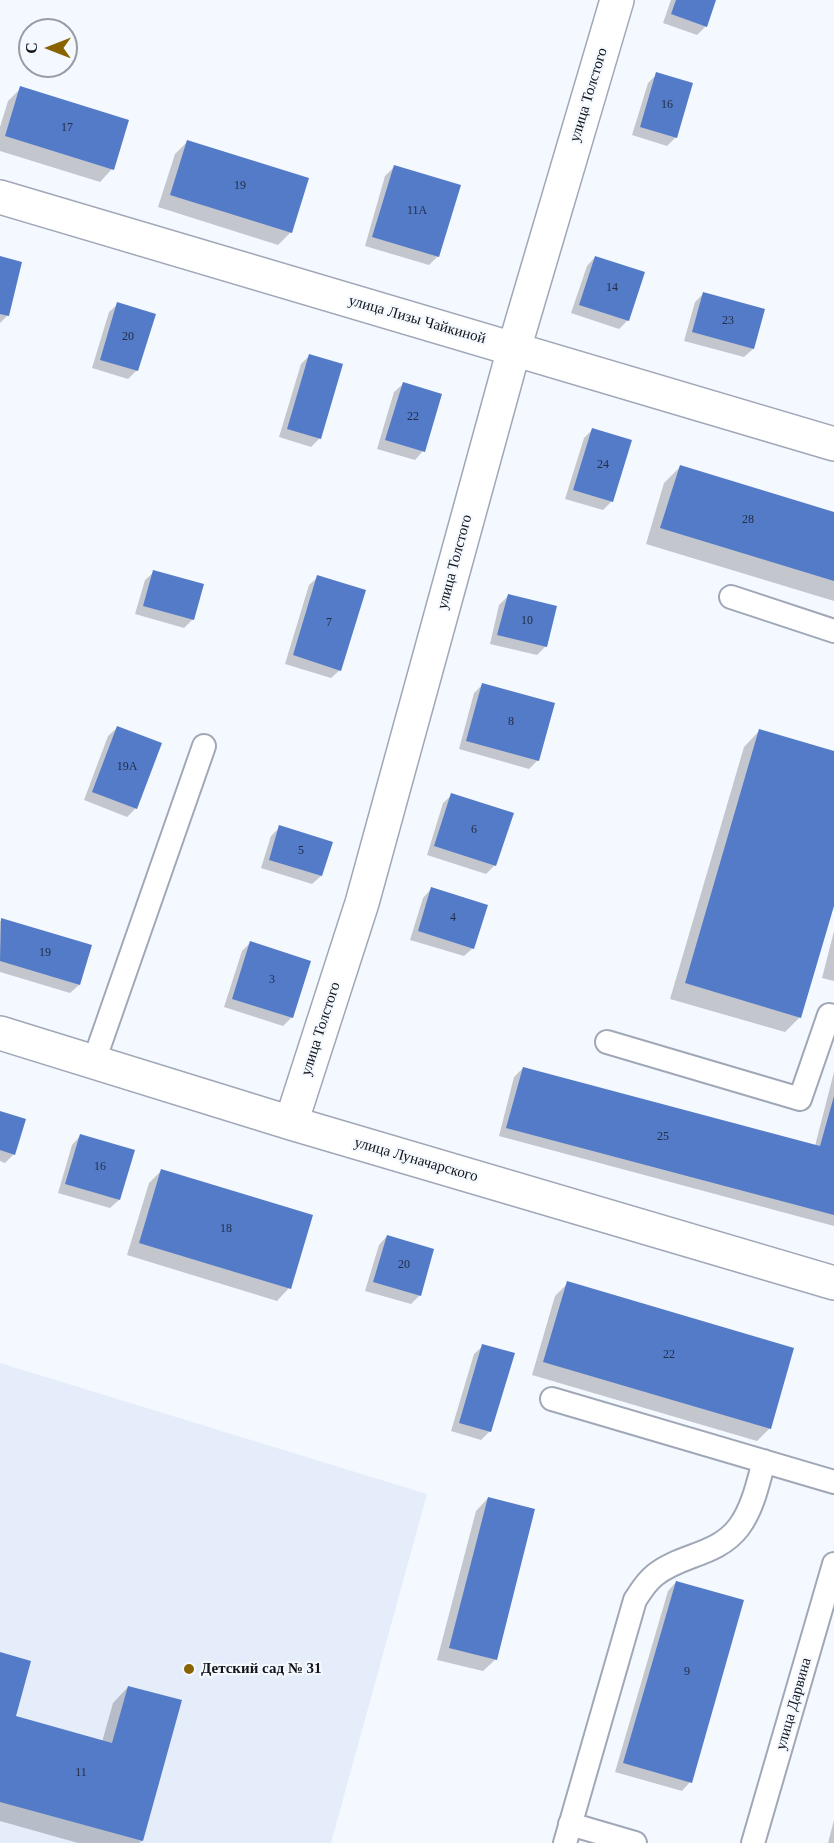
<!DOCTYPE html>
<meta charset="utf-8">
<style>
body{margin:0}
#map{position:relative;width:834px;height:1843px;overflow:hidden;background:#f4f8ff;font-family:"Times New Roman",serif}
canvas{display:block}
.north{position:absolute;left:18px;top:18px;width:60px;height:60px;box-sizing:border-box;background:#f4f8ff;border:2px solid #999da3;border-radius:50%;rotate:270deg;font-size:16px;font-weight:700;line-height:24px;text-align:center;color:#111419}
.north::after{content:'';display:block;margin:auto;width:21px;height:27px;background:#886300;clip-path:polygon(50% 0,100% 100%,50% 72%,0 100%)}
</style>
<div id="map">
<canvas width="834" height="1843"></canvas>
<div class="north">С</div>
</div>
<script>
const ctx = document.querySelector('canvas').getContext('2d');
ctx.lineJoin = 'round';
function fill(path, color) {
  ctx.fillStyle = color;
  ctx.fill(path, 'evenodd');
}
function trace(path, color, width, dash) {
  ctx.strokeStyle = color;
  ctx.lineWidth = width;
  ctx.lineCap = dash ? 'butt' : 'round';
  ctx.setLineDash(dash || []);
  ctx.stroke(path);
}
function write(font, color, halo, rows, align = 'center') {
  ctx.font = font + ' "Times New Roman",serif';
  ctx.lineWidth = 4.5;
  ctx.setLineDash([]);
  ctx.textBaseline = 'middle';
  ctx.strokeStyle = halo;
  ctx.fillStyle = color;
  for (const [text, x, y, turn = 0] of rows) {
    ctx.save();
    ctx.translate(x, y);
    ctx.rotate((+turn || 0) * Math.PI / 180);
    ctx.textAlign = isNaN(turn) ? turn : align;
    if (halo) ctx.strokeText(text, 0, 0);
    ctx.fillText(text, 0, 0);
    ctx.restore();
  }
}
fill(new Path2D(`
 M 0,1363 L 427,1494 L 331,1843 L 0,1843 Z`), '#e5edfa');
fill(new Path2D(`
 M 671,0 L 715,0 L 706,26 L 697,35 L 663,23 Z
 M 657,74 L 676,137 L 667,146 L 632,135 L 648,83 Z
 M 21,88 L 112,169 L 100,182 L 0,151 L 0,127 L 8,101 Z
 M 188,141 L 291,232 L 278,245 L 158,207 L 175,154 Z
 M 394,167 L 438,256 L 429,265 L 365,246 L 385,176 Z
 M 595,257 L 628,320 L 619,329 L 571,313 L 587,266 Z
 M 0,258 L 8,315 L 0,323 Z
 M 703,294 L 763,310 L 753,349 L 744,357 L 684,341 L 695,302 Z
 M 118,304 L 137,370 L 128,379 L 92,368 L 109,312 Z
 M 310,355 L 320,438 L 311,447 L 279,437 L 301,364 Z
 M 403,384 L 423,451 L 415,460 L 377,449 L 394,392 Z
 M 592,430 L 612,501 L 603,510 L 565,499 L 584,438 Z
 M 680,467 L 834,514 L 834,601 L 646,544 L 664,483 Z
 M 154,572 L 193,619 L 184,628 L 135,614 L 145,580 Z
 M 318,577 L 340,670 L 331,678 L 285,664 L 309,585 Z
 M 508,596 L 546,646 L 537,655 L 490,644 L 499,605 Z
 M 483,684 L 538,760 L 529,769 L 459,749 L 474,693 Z
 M 117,728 L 136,808 L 127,817 L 84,800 L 108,736 Z
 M 759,731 L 834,753 L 834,900 L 800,1017 L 785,1032 L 670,999 L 744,747 Z
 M 452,795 L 495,865 L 486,874 L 427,855 L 443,803 Z
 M 280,827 L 331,843 L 321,876 L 312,884 L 261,868 L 271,836 Z
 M 431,889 L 473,948 L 464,956 L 410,940 L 423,898 Z
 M 2,920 L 79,985 L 70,993 L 0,972 L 0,921 Z
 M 834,931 L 834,981 L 822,978 Z
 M 250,943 L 292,1017 L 283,1026 L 224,1007 L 242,951 Z
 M 523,1068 L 815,1146 L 834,1072 L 834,1226 L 499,1136 L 514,1077 Z
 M 0,1113 L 14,1154 L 5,1163 L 0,1161 Z
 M 80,1136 L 119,1200 L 110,1208 L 58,1193 L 72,1145 Z
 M 161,1171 L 289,1288 L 277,1301 L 127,1255 L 149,1183 Z
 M 387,1236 L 420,1295 L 411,1304 L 365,1291 L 379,1245 Z
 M 568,1283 L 770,1428 L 757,1441 L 532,1375 L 555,1296 Z
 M 483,1346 L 490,1431 L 481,1440 L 451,1431 L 474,1354 Z
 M 488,1498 L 496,1659 L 483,1671 L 437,1660 L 476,1511 Z
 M 676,1582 L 690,1782 L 682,1791 L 615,1772 L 668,1591 Z
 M 0,1654 L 14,1717 L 102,1742 L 113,1703 L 128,1687 L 180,1701 L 142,1841 L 139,1843 L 78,1843 L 0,1821 Z
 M 834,1820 L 834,1843 L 828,1843 Z`), '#0003');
fill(new Path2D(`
 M 676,0 L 716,0 L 707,27 L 671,14 Z
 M 656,72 L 693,83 L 677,138 L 640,127 Z
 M 20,86 L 129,120 L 114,170 L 5,136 Z
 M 187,140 L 309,178 L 292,233 L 170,195 Z
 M 394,165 L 461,185 L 439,257 L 372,237 Z
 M 0,256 L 22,262 L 9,316 L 0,314 Z
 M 595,256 L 645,272 L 629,321 L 579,305 Z
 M 703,292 L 765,309 L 754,349 L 692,332 Z
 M 117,302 L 156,314 L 138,371 L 100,360 Z
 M 309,354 L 343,364 L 321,439 L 287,429 Z
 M 403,382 L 442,394 L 425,452 L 385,440 Z
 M 592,428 L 632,440 L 613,502 L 573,490 Z
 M 680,465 L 834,512 L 834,581 L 660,528 Z
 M 153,570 L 204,584 L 194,620 L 143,606 Z
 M 317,575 L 366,590 L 341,671 L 293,655 Z
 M 508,594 L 557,606 L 547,647 L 497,635 Z
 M 482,683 L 555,703 L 539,761 L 466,741 Z
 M 117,726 L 162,743 L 137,809 L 92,792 Z
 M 759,729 L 834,751 L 834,906 L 801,1018 L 685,983 Z
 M 451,793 L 514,813 L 496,866 L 434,846 Z
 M 279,825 L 333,842 L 322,876 L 269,860 Z
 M 431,887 L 488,905 L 474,949 L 418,931 Z
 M 1,918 L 92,945 L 80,985 L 0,961 Z
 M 250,941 L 311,961 L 293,1018 L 232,999 Z
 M 523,1067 L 820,1146 L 834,1096 L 834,1215 L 506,1128 Z
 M 0,1111 L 26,1119 L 15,1155 L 0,1150 Z
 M 80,1134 L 135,1150 L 120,1200 L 65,1184 Z
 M 161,1169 L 313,1215 L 291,1289 L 139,1243 Z
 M 387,1235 L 434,1249 L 421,1296 L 373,1282 Z
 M 567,1281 L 794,1348 L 771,1429 L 543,1362 Z
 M 482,1344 L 515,1353 L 491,1432 L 459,1423 Z
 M 488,1497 L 535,1509 L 497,1660 L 449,1648 Z
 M 676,1581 L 744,1600 L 692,1783 L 623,1763 Z
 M 0,1652 L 31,1661 L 16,1716 L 112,1743 L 128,1686 L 182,1700 L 143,1841 L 0,1802 Z`), '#547bc8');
const lane = new Path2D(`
 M 731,597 L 834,631
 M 607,1042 L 800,1099 L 829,1015 L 834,1016
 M 94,1061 L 204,746
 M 552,1399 L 834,1482
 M 570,1824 L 635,1843
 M 565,1843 L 635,1600 C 641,1591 646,1582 655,1575 C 681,1554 717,1556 739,1527 C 753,1508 758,1483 764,1461
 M 753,1843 L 834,1564`);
const street = new Path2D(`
 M 0,197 L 834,444
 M 0,1033 L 291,1123 L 834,1283
 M 291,1123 L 362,903 L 514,349 L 617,0`);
trace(lane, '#a0a8b7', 26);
trace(street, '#a0a8b7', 36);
trace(lane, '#fff', 22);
trace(street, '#fff', 33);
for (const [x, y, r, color] of [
 [189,1669,6,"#886300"]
]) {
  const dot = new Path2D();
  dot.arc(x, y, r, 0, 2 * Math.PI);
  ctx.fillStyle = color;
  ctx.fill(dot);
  trace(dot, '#f4f8ff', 2);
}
write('12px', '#222e45', null, [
 ["16",667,105],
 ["17",67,128],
 ["19",240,186],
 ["11А",417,211],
 ["14",612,288],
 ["23",728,321],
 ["20",128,337],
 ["22",413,417],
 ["24",603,465],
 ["28",748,520],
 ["10",527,621],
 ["7",329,623],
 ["8",511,722],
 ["19А",127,767],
 ["6",474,830],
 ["5",301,851],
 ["4",453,918],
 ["19",45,953],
 ["3",272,980],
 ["25",663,1137],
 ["16",100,1167],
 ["18",226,1229],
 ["20",404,1265],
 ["22",669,1355],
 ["9",687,1672],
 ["11",81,1773]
]);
write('15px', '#111419', '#f4f8ff', [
 ["улица Толстого",589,95,-73],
 ["улица Лизы Чайкиной",417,320,16],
 ["улица Толстого",455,562,-75],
 ["улица Толстого",321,1029,-72],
 ["улица Луначарского",416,1160,16],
 ["улица Дарвина",794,1704,-74]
]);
write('bold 15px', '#111419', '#f4f8ff', [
 ["Детский сад № 31",201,1669]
], 'left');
</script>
